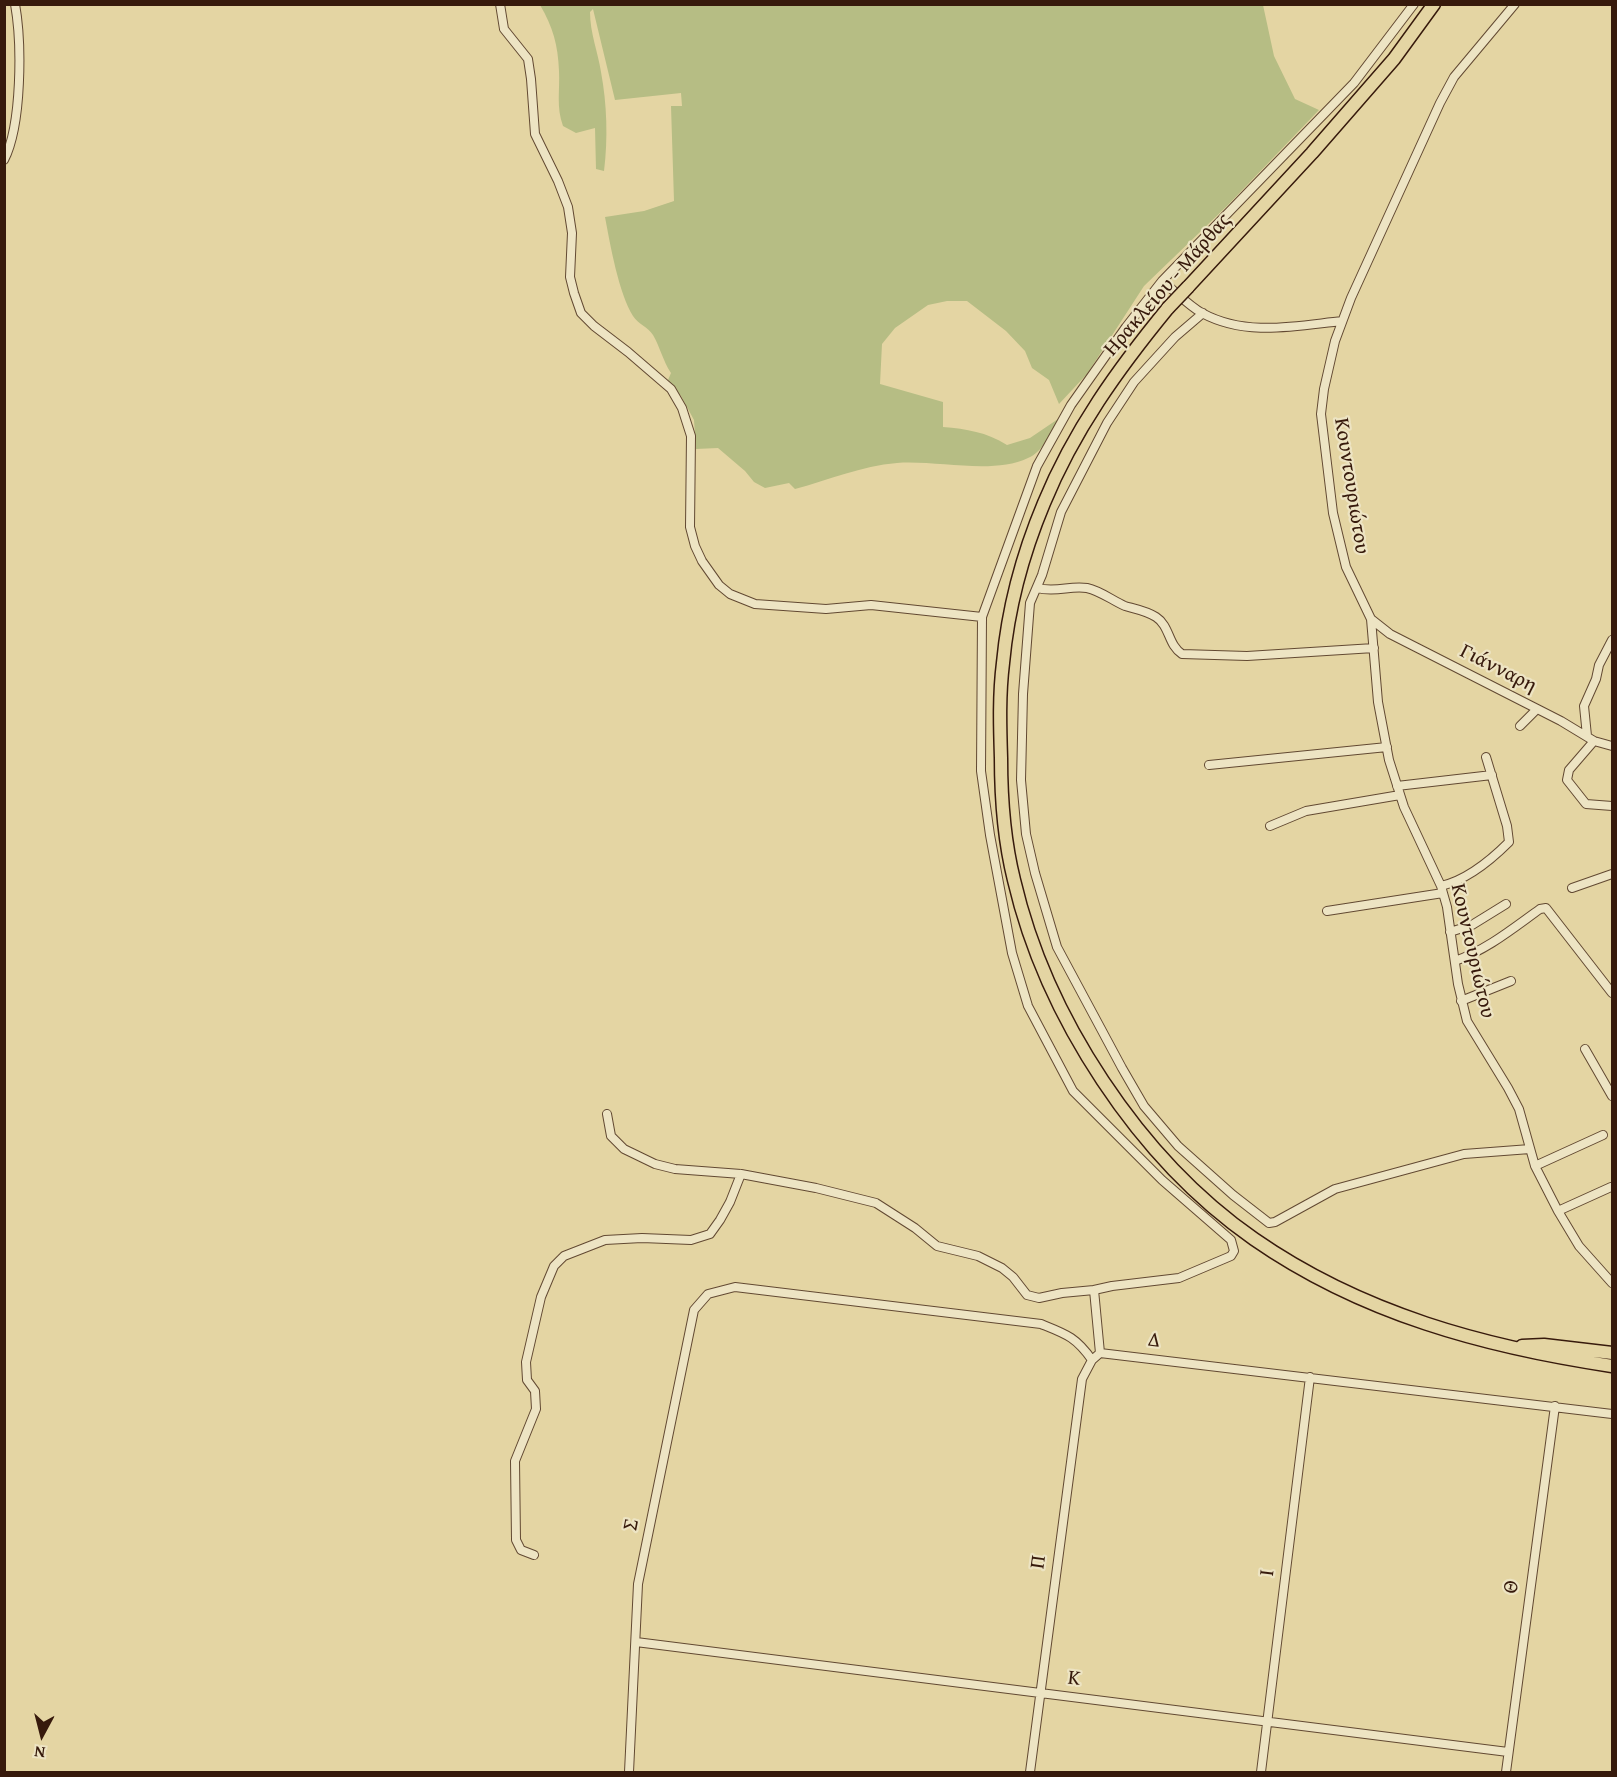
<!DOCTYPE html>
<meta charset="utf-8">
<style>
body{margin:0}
#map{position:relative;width:1617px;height:1777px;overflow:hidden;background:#e4d5a3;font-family:"Gentium Book Plus",serif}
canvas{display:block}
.frame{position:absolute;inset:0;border:6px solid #371a0c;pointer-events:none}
.north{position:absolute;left:12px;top:1705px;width:60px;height:60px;-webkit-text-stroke:4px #ede4c3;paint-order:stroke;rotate:187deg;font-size:16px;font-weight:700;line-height:24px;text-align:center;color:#371a0c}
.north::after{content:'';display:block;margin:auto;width:21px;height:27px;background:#371a0c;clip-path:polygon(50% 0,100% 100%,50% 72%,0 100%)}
</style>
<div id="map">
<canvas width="1617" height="1777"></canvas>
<div class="frame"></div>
<div class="north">N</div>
</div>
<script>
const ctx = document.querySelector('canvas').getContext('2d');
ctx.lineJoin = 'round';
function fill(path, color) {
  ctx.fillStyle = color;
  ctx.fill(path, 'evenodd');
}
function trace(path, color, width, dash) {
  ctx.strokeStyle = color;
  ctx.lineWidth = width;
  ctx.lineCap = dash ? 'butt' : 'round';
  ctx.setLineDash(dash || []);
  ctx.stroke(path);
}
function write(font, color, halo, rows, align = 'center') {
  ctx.font = font + ' "Gentium Book Plus",serif';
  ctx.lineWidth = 4.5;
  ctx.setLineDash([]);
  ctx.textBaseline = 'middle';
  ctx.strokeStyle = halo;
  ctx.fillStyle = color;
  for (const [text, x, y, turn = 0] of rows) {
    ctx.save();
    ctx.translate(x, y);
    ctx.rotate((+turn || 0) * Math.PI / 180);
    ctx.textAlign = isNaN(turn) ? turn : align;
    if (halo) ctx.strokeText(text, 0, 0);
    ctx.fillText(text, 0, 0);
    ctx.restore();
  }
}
fill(new Path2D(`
 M 540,5 L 1263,5 L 1274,56 L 1295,99 L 1319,110 L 1226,207 L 1144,286 L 1087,374 L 1059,404 L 1049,380 L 1032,368 L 1025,351 L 1006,331 L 967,301 L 947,301 L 928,305 L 895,328 L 882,344 L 880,384 L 943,402 L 943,427 C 967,429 986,432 1007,445 L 1030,438 L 1058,419 C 1051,432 1043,452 1028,458 C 993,475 937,460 897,463 C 861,466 829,480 795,489 L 789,483 L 765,488 L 754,482 L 745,471 L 718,448 L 696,449 L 694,420 L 681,396 L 668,380 L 671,373 C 663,361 660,347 653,335 C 648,327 638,324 633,316 C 619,294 610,244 605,217 L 644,211 L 674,201 L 671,106 L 682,106 L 681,93 L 615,100 L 593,9 L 590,12 C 590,33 598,52 601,72 C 607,104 608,139 604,171 L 596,169 L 595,128 L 576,133 L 563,126 C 556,107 560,91 559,71 C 558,45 553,27 540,5 Z`), '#b6bd84');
const minor = new Path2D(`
 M 500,4 L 504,29 L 528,59 L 531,79 L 535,134 L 558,181 L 568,207 L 572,233 L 570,277 L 574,293 L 581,313 L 594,326 L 628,352 L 671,389 L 682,408 L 691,436 L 690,527 L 695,546 L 702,561 L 719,585 L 730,594 L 755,604 L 826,609 L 871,605 L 982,617
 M 1515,4 L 1454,77 L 1440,103 L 1351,298 L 1335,341 L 1324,389 L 1321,414 L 1333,513 L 1346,567 L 1371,619 L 1378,702 L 1389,760 L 1404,807 L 1441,886 L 1447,907 L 1458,984 L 1467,1021 L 1508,1088 L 1519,1109 L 1535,1166 L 1558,1211 L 1579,1246 L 1612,1283
 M 4,160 C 22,125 22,43 15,4
 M 1162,281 C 1175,291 1188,305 1202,313 C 1246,337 1295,326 1342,321
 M 1203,313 L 1175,337 L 1134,382 L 1107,423 L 1061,512 L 1042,575 L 1030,603 L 1023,694 L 1021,780 L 1026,834 L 1035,873 L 1057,947 L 1122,1068 L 1144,1106 L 1178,1146 L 1233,1195 L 1269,1223 L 1275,1222 L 1335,1189 L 1464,1154 L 1530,1149
 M 1037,588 C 1057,593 1070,585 1087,588 C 1101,591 1113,601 1125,606 C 1136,609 1147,611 1156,617 C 1170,626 1168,645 1182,654 L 1247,656 L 1374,648
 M 1371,619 L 1390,634 L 1561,721 L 1594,741 L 1612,746
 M 1520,726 L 1537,709
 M 1587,736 L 1584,706 L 1596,679 L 1599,665 L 1612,640
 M 1594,741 L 1569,770 L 1567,780 L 1586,804 L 1612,806
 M 1209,765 L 1387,747
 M 1397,786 L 1492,775
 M 1270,826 L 1306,811 L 1400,795
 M 1441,886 C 1467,880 1490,861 1509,842 L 1507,826 L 1486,757
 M 1572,888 L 1612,874
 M 1327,911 L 1443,893
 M 1450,932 L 1472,925 L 1506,904
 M 1455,961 C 1488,949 1512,929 1540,909 L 1546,908 L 1612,993
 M 1461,1001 L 1511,981
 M 1585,1049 L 1612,1096
 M 607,1114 L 611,1136 L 624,1149 L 655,1164 L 675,1169 L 741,1174 L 816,1188 L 876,1203 L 915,1228 L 937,1246 L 978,1256 L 1002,1268 L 1013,1277 L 1027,1295 L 1039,1298 L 1062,1293 L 1094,1290 L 1100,1353
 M 1535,1166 L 1603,1135
 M 1558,1211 L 1611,1187
 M 1094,1290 L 1112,1286 L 1179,1278 L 1231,1256 L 1234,1251 L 1231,1240 L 1162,1180 L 1073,1091 L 1028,1006 L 1012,953 L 990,835 L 981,771 L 982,617 L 1037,466 L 1071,405 L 1126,327 L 1162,281 L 1354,83 L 1414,4
 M 534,1555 L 521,1550 L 516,1540 L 515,1461 L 536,1409 L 535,1391 L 527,1380 L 526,1362 L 541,1297 L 554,1266 L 564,1256 L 605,1240 L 642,1238 L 691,1240 L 710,1234 L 720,1220 L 730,1202 L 741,1174
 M 636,1642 L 1508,1752
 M 629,1772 L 638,1584 L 694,1310 L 708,1294 L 735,1287 L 1041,1324 C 1066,1334 1076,1337 1092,1360 L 1100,1353 L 1612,1414
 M 1030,1772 L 1082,1379 L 1092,1360
 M 1261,1772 L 1310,1377
 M 1506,1772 L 1555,1406`);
const primary = new Path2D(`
 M 1188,287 L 1312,153 L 1394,59 L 1434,4
 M 1168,308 C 1118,369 1074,430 1044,503 C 1023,553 1008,609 1003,663 C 999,695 1000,726 1001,758 C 1001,799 1004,840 1014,880 C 1046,1017 1139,1159 1254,1239 C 1362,1314 1485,1347 1612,1366
 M 1522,1346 L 1544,1345 L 1612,1353`);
trace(minor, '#624932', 10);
trace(primary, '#371a0c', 15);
trace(minor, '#ede4c3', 8);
trace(primary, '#e4d5a3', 12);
const primaryBridge = new Path2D(`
 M 1168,308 L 1188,287`);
trace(primaryBridge, '#371a0c', 15, []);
trace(primaryBridge, '#e4d5a3', 12);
write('21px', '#371a0c', '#ede4c3', [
 ["Ηρακλείου - Μάρθας",1168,285,-49],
 ["Κουντουριώτου",1351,486,81],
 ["Γιάνναρη",1498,669,27],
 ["Κουντουριώτου",1472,951,77],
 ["Δ",1154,1341,7],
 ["Σ",632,1525,-79],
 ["Π",1039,1562,-82],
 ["Ι",1268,1573,-83],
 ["Θ",1512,1587,-82],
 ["Κ",1074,1679,7]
]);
</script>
